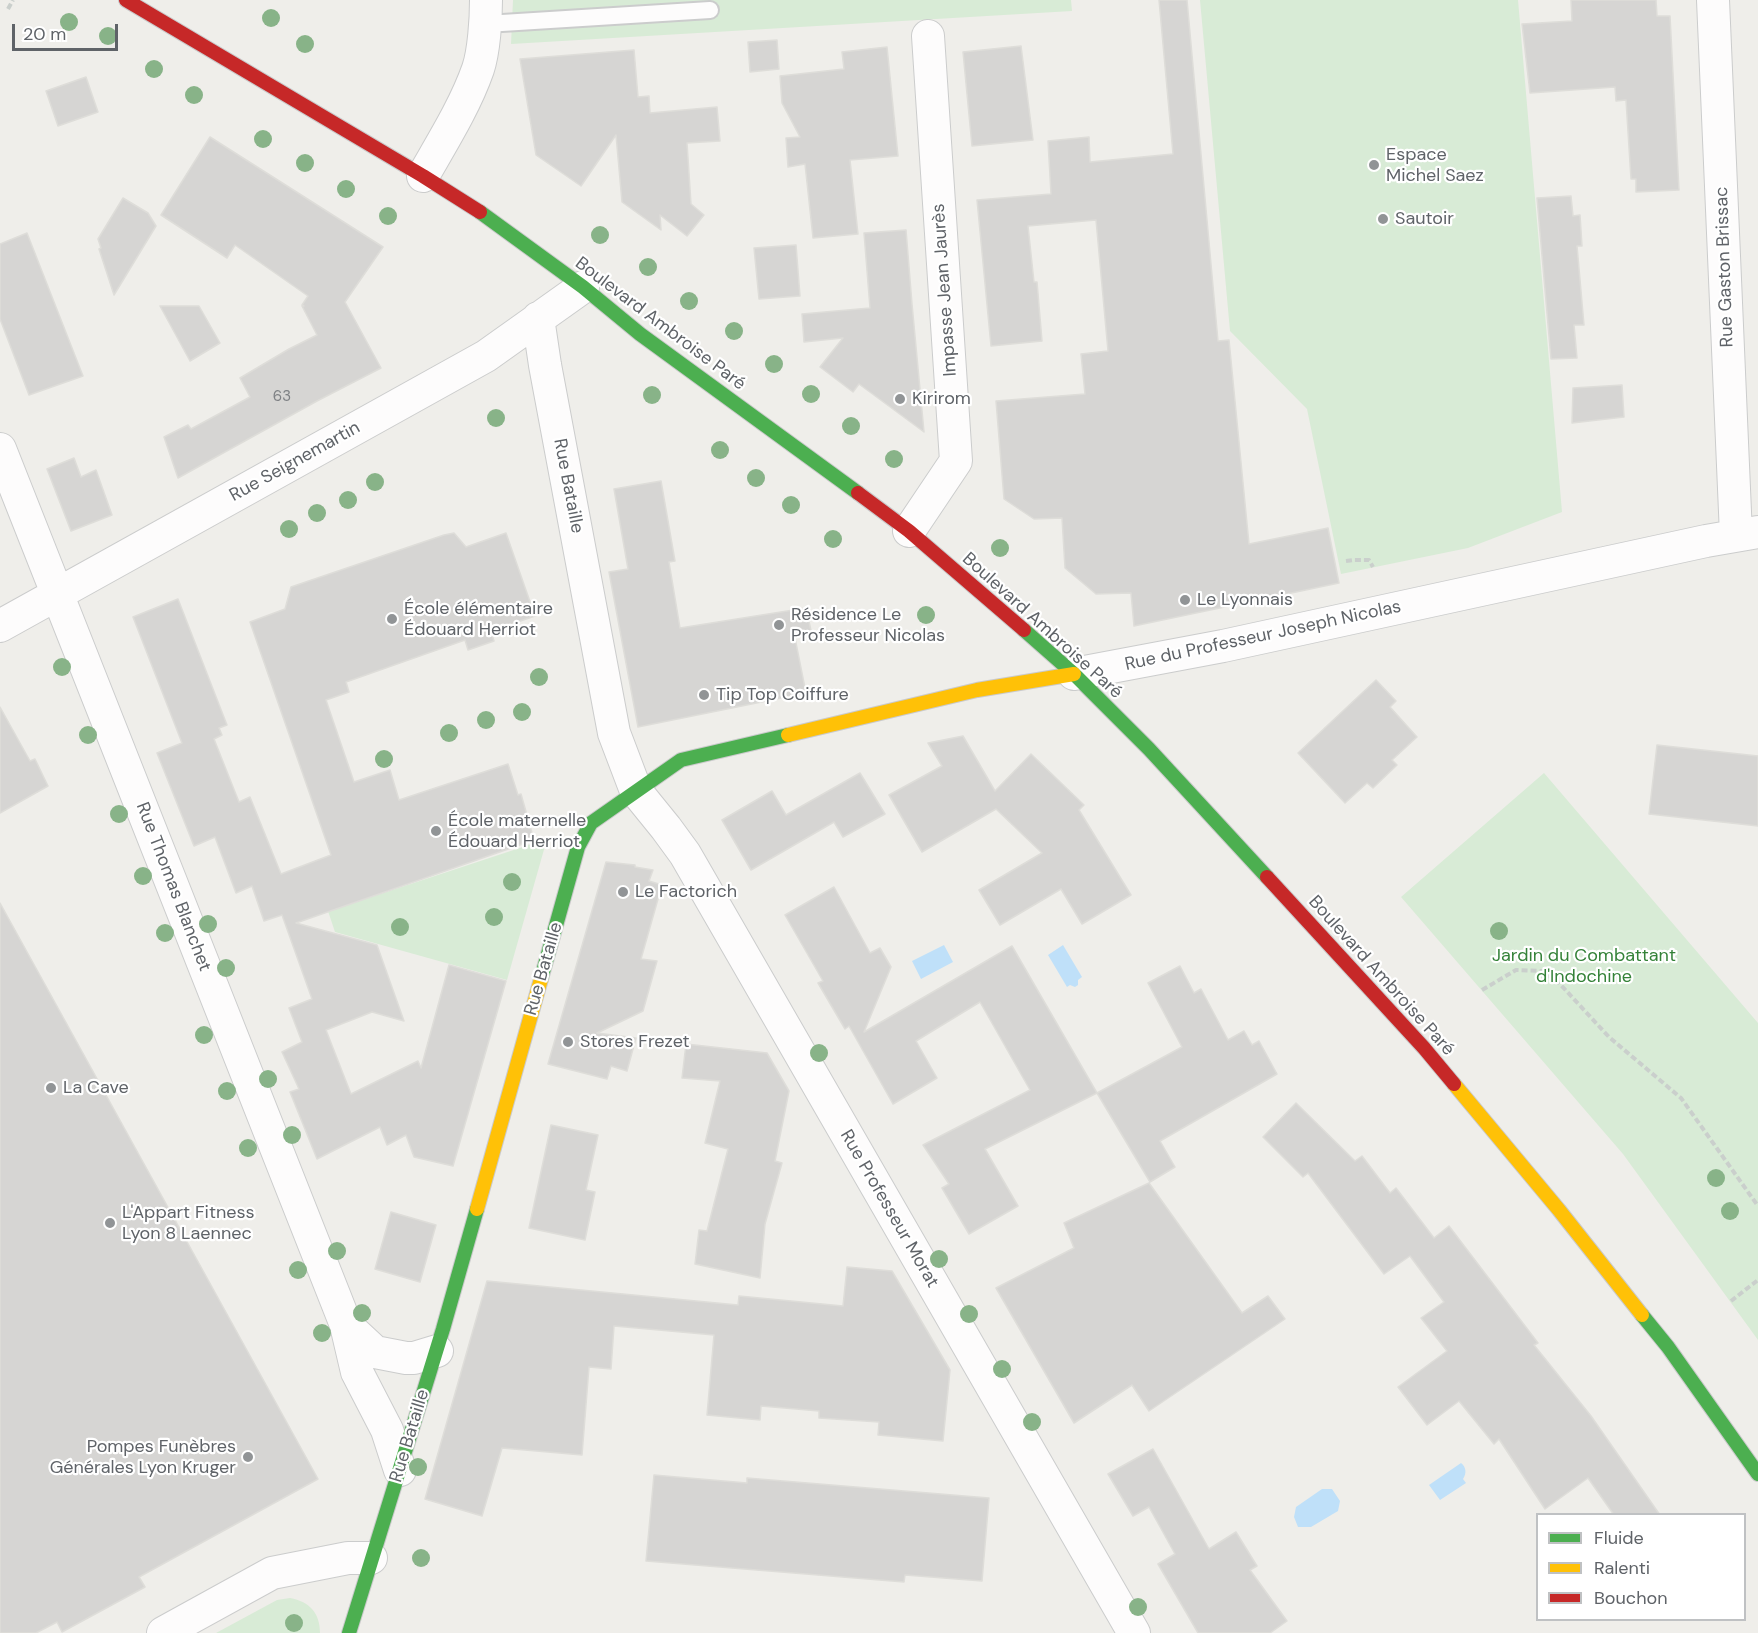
<!DOCTYPE html>
<meta charset="utf-8">
<style>
body{margin:0}
#map{position:relative;width:1758px;height:1633px;overflow:hidden;background:#efeeea;font-family:"DM Sans",sans-serif}
canvas{display:block}
.legend{position:absolute;left:1536px;top:1513px;width:210px;height:108px;box-sizing:border-box;background:#fff;border:2px solid #bfc1c3;margin:0;padding:8px 10px;list-style:none;font-size:18px;color:#5f6368}
.legend li{display:flex;align-items:center;gap:12px;height:30px}
.legend b{width:30px;border:2px solid #bfc1c3}
.scale{position:absolute;left:12px;top:24px;width:106px;height:27px;box-sizing:border-box;border:3px solid #5f6368;border-top:0;padding-left:8px;font-size:18px;line-height:21px;white-space:nowrap;color:#5f6368;-webkit-text-stroke:4px #fff;paint-order:stroke}
</style>
<div id="map">
<canvas width="1758" height="1633"></canvas>
<ul class="legend">
<li><b style="height:8px;background:#4caf50"></b>Fluide</li>
<li><b style="height:8px;background:#ffc107"></b>Ralenti</li>
<li><b style="height:8px;background:#c62828"></b>Bouchon</li>
</ul>
<div class="scale">20 m</div>
</div>
<script>
const ctx = document.querySelector('canvas').getContext('2d');
ctx.lineJoin = 'round';
function fill(path, color) {
  ctx.fillStyle = color;
  ctx.fill(path, 'evenodd');
}
function trace(path, color, width, dash) {
  ctx.strokeStyle = color;
  ctx.lineWidth = width;
  ctx.lineCap = dash ? 'butt' : 'round';
  ctx.setLineDash(dash || []);
  ctx.stroke(path);
}
function write(font, color, halo, rows, align = 'center') {
  ctx.font = font + ' "DM Sans",sans-serif';
  ctx.lineWidth = 4.5;
  ctx.setLineDash([]);
  ctx.textBaseline = 'middle';
  ctx.strokeStyle = halo;
  ctx.fillStyle = color;
  for (const [text, x, y, turn = 0] of rows) {
    ctx.save();
    ctx.translate(x, y);
    ctx.rotate((+turn || 0) * Math.PI / 180);
    ctx.textAlign = isNaN(turn) ? turn : align;
    if (halo) ctx.strokeText(text, 0, 0);
    ctx.fillText(text, 0, 0);
    ctx.restore();
  }
}
fill(new Path2D(`
 M 513,0 L 1071,0 L 1072,11 L 511,44 Z
 M 1200,0 L 1518,0 L 1562,512 L 1468,548 L 1341,574 L 1307,409 L 1230,331 Z
 M 1544,773 L 1758,1023 L 1758,1340 L 1623,1154 L 1401,897 Z
 M 547,839 L 507,980 L 335,932 L 326,905 L 356,902 Z
 M 290,1598 C 310,1602 320,1613 320,1633 L 216,1633 L 277,1600 Z`), '#d8ebd6');
fill(new Path2D(`
 M 944,945 L 953,962 L 921,979 L 912,961 Z
 M 1063,945 L 1082,977 L 1078,980 L 1078,985 L 1075,987 L 1070,985 L 1067,987 L 1048,955 Z
 M 1461,1463 C 1466,1467 1467,1473 1463,1479 L 1466,1483 L 1440,1500 L 1429,1485 Z
 M 1322,1489 L 1332,1489 L 1340,1501 L 1338,1511 L 1311,1527 L 1298,1527 L 1294,1517 L 1296,1507 Z`), '#bfe0f9');
const building = new Path2D(`
 M 1159,0 L 1187,0 L 1218,341 L 1229,340 L 1249,544 L 1328,528 L 1339,583 L 1134,626 L 1131,593 L 1096,594 L 1065,568 L 1062,518 L 1034,519 L 1004,499 L 996,401 L 1085,394 L 1081,354 L 1108,351 L 1096,220 L 1028,226 L 1034,282 L 1037,282 L 1042,341 L 991,346 L 977,200 L 1051,194 L 1048,141 L 1089,137 L 1090,162 L 1173,154 Z
 M 1571,0 L 1656,0 L 1657,16 L 1670,16 L 1679,190 L 1636,192 L 1636,179 L 1631,179 L 1626,100 L 1616,101 L 1615,87 L 1530,93 L 1522,24 L 1572,21 Z
 M 777,40 L 779,69 L 750,72 L 748,42 Z
 M 1021,46 L 1033,140 L 972,146 L 963,52 Z
 M 887,47 L 898,156 L 850,160 L 858,234 L 813,238 L 805,164 L 788,167 L 786,138 L 800,137 L 782,103 L 780,76 L 844,69 L 842,52 Z
 M 634,50 L 638,97 L 649,96 L 650,113 L 717,107 L 720,141 L 687,143 L 691,204 L 704,215 L 687,236 L 660,215 L 661,230 L 622,202 L 616,135 L 581,186 L 536,155 L 520,59 Z
 M 86,77 L 98,112 L 58,126 L 46,91 Z
 M 210,137 L 383,247 L 345,302 L 381,368 L 317,401 L 178,478 L 164,437 L 188,425 L 191,429 L 250,397 L 240,378 L 289,349 L 317,335 L 302,306 L 304,306 L 302,305 L 308,296 L 235,245 L 227,258 L 161,215 Z
 M 1571,196 L 1573,216 L 1580,215 L 1582,246 L 1577,246 L 1584,325 L 1574,325 L 1577,358 L 1551,359 L 1537,198 Z
 M 123,198 L 148,213 L 156,226 L 114,295 L 99,249 L 101,248 L 98,239 Z
 M 906,230 L 912,304 L 924,432 L 859,384 L 853,392 L 820,367 L 843,338 L 804,342 L 802,314 L 870,308 L 864,233 Z
 M 27,233 L 83,376 L 29,395 L 0,319 L 0,244 Z
 M 796,245 L 800,296 L 759,299 L 754,248 Z
 M 160,306 L 199,306 L 220,343 L 190,361 Z
 M 1622,385 L 1624,417 L 1572,423 L 1573,388 Z
 M 74,458 L 81,477 L 96,470 L 112,515 L 71,531 L 47,469 Z
 M 661,481 L 675,561 L 669,562 L 680,628 L 806,608 L 812,635 L 795,638 L 806,693 L 638,727 L 609,572 L 628,569 L 614,489 Z
 M 454,533 L 466,547 L 506,533 L 535,616 L 491,631 L 494,641 L 468,650 L 465,640 L 346,682 L 349,692 L 326,700 L 354,782 L 390,770 L 399,800 L 508,764 L 518,795 L 521,794 L 534,840 L 296,923 L 377,945 L 404,1021 L 372,1012 L 326,1030 L 351,1094 L 418,1061 L 421,1068 L 449,965 L 506,981 L 453,1166 L 414,1157 L 406,1135 L 387,1145 L 380,1127 L 317,1159 L 290,1092 L 299,1089 L 282,1052 L 302,1042 L 289,1008 L 312,999 L 282,915 L 264,921 L 252,886 L 236,893 L 215,837 L 194,846 L 157,753 L 182,743 L 133,617 L 178,599 L 227,725 L 219,728 L 222,735 L 214,739 L 239,802 L 250,797 L 281,874 L 331,855 L 250,622 L 285,609 L 291,587 L 444,535 Z
 M 1376,680 L 1396,701 L 1390,707 L 1417,737 L 1392,760 L 1397,765 L 1373,788 L 1367,783 L 1345,803 L 1298,753 Z
 M 0,707 L 30,761 L 35,759 L 48,786 L 0,813 Z
 M 963,736 L 995,791 L 1031,754 L 1084,805 L 1079,810 L 1131,895 L 1082,924 L 1061,889 L 1000,925 L 979,890 L 1042,853 L 996,809 L 922,852 L 889,795 L 942,766 L 928,743 Z
 M 1657,745 L 1758,756 L 1758,826 L 1649,814 Z
 M 860,773 L 885,814 L 843,837 L 834,822 L 751,870 L 722,820 L 772,791 L 786,815 Z
 M 606,862 L 635,865 L 635,867 L 653,870 L 649,881 L 662,885 L 641,959 L 657,961 L 643,1011 L 597,1033 L 636,1038 L 627,1071 L 611,1066 L 607,1079 L 548,1064 Z
 M 834,887 L 870,953 L 880,948 L 891,967 L 864,1032 L 1012,946 L 1097,1093 L 985,1149 L 1018,1206 L 969,1234 L 942,1188 L 949,1184 L 923,1145 L 1030,1090 L 980,1002 L 916,1041 L 937,1078 L 893,1104 L 849,1026 L 845,1029 L 818,983 L 823,981 L 785,915 Z
 M 0,903 L 318,1479 L 139,1577 L 145,1587 L 62,1632 L 57,1622 L 36,1633 L 0,1633 Z
 M 1180,966 L 1194,993 L 1201,989 L 1228,1040 L 1244,1031 L 1252,1045 L 1259,1041 L 1277,1074 L 1160,1141 L 1175,1167 L 1150,1182 L 1097,1093 L 1182,1047 L 1148,983 Z
 M 686,1044 L 767,1053 L 789,1091 L 775,1161 L 782,1163 L 765,1224 L 760,1278 L 695,1264 L 699,1230 L 707,1231 L 728,1149 L 705,1143 L 720,1081 L 682,1078 Z
 M 1296,1103 L 1355,1161 L 1362,1156 L 1390,1193 L 1396,1188 L 1434,1238 L 1449,1226 L 1538,1343 L 1534,1345 L 1591,1416 L 1660,1515 L 1614,1515 L 1588,1478 L 1545,1509 L 1499,1439 L 1494,1444 L 1459,1401 L 1427,1425 L 1398,1387 L 1447,1351 L 1421,1318 L 1444,1302 L 1410,1256 L 1384,1274 L 1308,1173 L 1303,1177 L 1263,1137 Z
 M 551,1125 L 598,1135 L 586,1190 L 595,1192 L 585,1240 L 529,1228 Z
 M 1149,1183 L 1242,1313 L 1268,1296 L 1285,1319 L 1149,1411 L 1132,1385 L 1074,1423 L 996,1288 L 1074,1248 L 1064,1223 Z
 M 391,1212 L 436,1225 L 420,1282 L 375,1269 Z
 M 847,1267 L 892,1271 L 950,1370 L 943,1441 L 878,1435 L 879,1422 L 819,1418 L 819,1411 L 761,1406 L 760,1420 L 707,1415 L 714,1335 L 614,1326 L 611,1369 L 589,1367 L 582,1455 L 502,1448 L 482,1516 L 425,1499 L 487,1281 L 738,1305 L 739,1296 L 843,1306 Z
 M 1153,1449 L 1209,1549 L 1236,1532 L 1257,1566 L 1250,1570 L 1287,1621 L 1270,1633 L 1198,1633 L 1158,1564 L 1175,1554 L 1149,1507 L 1133,1516 L 1108,1474 Z
 M 654,1475 L 747,1483 L 747,1478 L 989,1498 L 982,1581 L 905,1575 L 904,1582 L 646,1561 Z`);
fill(building, '#d6d5d3');
trace(building, '#deddd9', 1.5);
const lane = new Path2D(`
 M 486,24 L 710,10`);
const street = new Path2D(`
 M 1713,0 L 1736,535
 M 423,176 C 443,141 465,106 478,69 C 484,51 486,19 486,0
 M 538,318 L 545,365 L 614,733 L 636,791 L 666,828 L 685,854 L 1134,1633
 M 0,449 L 346,1325 L 357,1372 L 387,1430 L 400,1470
 M 909,531 L 956,461 L 928,36
 M 0,626 L 486,356 L 583,287
 M 1074,674 L 1223,646 L 1706,541 L 1758,532
 M 346,1325 L 375,1352 L 406,1358 L 414,1358 L 437,1351
 M 163,1633 L 272,1573 L 348,1558 L 371,1558`);
const fast = new Path2D(`
 M 480,212 L 583,287 L 640,334 L 858,493
 M 1024,630 L 1074,674 L 1149,749 L 1267,877
 M 541,979 L 578,847 L 591,823 L 681,760 L 788,735
 M 1642,1315 L 1668,1347 L 1758,1474
 M 349,1633 L 443,1329 L 477,1209`);
const slow = new Path2D(`
 M 788,735 L 977,690 L 1074,674
 M 1454,1084 L 1559,1210 L 1642,1315
 M 477,1209 L 541,979`);
const jam = new Path2D(`
 M 126,0 L 423,176 L 480,212
 M 858,493 L 909,531 L 1024,630
 M 1267,877 L 1424,1048 L 1454,1084`);
trace(lane, '#cbcccc', 20);
trace(street, '#cbcccc', 34);
trace(fast, '#cacacb', 16);
trace(slow, '#cacacb', 16);
trace(jam, '#cacacb', 16);
trace(new Path2D(`
 M 8,9 L 13,0
 M 1346,561 L 1354,560 L 1369,560 L 1373,567
 M 1482,990 L 1516,970 L 1541,971 L 1559,983 L 1609,1037 L 1681,1098 L 1758,1206
 M 1731,1301 L 1758,1280`), '#cacfcc', 4, [6, 3]);
trace(lane, '#fdfcfc', 16);
trace(street, '#fdfcfc', 32);
trace(fast, '#4caf50', 14);
trace(slow, '#ffc107', 14);
trace(jam, '#c62828', 14);
ctx.fillStyle = '#88b388';
for (const [x, y] of [
 [271,18],
 [69,22],
 [108,36],
 [305,44],
 [154,69],
 [194,95],
 [263,139],
 [305,163],
 [346,189],
 [388,216],
 [600,235],
 [648,267],
 [689,301],
 [734,331],
 [774,364],
 [811,394],
 [652,395],
 [496,418],
 [851,426],
 [720,450],
 [894,459],
 [756,478],
 [375,482],
 [348,500],
 [791,505],
 [317,513],
 [289,529],
 [833,539],
 [1000,548],
 [926,615],
 [62,667],
 [539,677],
 [522,712],
 [486,720],
 [449,733],
 [88,735],
 [384,759],
 [119,814],
 [143,876],
 [512,882],
 [494,917],
 [208,924],
 [400,927],
 [1499,931],
 [165,933],
 [226,968],
 [204,1035],
 [819,1053],
 [268,1079],
 [227,1091],
 [292,1135],
 [248,1148],
 [1716,1178],
 [1730,1211],
 [337,1251],
 [939,1259],
 [298,1270],
 [362,1313],
 [969,1314],
 [322,1333],
 [1002,1369],
 [1032,1422],
 [418,1467],
 [421,1558],
 [1138,1607],
 [294,1623]
]) {
  ctx.beginPath();
  ctx.arc(x, y, 9, 0, 2 * Math.PI);
  ctx.fill();
}
for (const [x, y, r, color] of [
 [1374,165,6,"#919496"],
 [1383,219,6,"#919496"],
 [900,399,6,"#919496"],
 [1185,600,6,"#919496"],
 [392,619,6,"#919496"],
 [779,625,6,"#919496"],
 [704,695,6,"#919496"],
 [436,831,6,"#919496"],
 [623,892,6,"#919496"],
 [568,1042,6,"#919496"],
 [51,1088,6,"#919496"],
 [110,1223,6,"#919496"],
 [248,1457,6,"#919496"]
]) {
  const dot = new Path2D();
  dot.arc(x, y, r, 0, 2 * Math.PI);
  ctx.fillStyle = color;
  ctx.fill(dot);
  trace(dot, '#fff', 2);
}
write('15px', '#7e8184', null, [
 ["63",282,397]
]);
write('18px', '#5f6368', '#fff', [
 ["Espace",1386,155],
 ["Michel Saez",1386,176],
 ["Sautoir",1395,219],
 ["Kirirom",912,399],
 ["Le Lyonnais",1197,600],
 ["École élémentaire",404,609],
 ["Édouard Herriot",404,630],
 ["Résidence Le",791,615],
 ["Professeur Nicolas",791,636],
 ["Tip Top Coiffure",716,695],
 ["École maternelle",448,821],
 ["Édouard Herriot",448,842],
 ["Le Factorich",635,892],
 ["Stores Frezet",580,1042],
 ["La Cave",63,1088],
 ["L'Appart Fitness",122,1213],
 ["Lyon 8 Laennec",122,1234],
 ["Pompes Funèbres",236,1447,"right"],
 ["Générales Lyon Kruger",236,1468,"right"]
], 'left');
write('18px', '#5f6368', '#fff', [
 ["Rue Gaston Brissac",1725,267,-92],
 ["Impasse Jean Jaurès",945,290,-94],
 ["Boulevard Ambroise Paré",660,324,37],
 ["Rue Seignemartin",295,462,-29],
 ["Rue Bataille",568,486,79],
 ["Boulevard Ambroise Paré",1042,626,42],
 ["Rue du Professeur Joseph Nicolas",1263,636,-12],
 ["Rue Thomas Blanchet",173,887,69],
 ["Rue Bataille",544,969,-74],
 ["Boulevard Ambroise Paré",1381,976,48],
 ["Rue Professeur Morat",889,1209,60],
 ["Rue Bataille",410,1436,-73]
]);
write('18px', '#348238', '#fff', [
 ["Jardin du Combattant",1584,956],
 ["d'Indochine",1584,977]
]);
</script>
